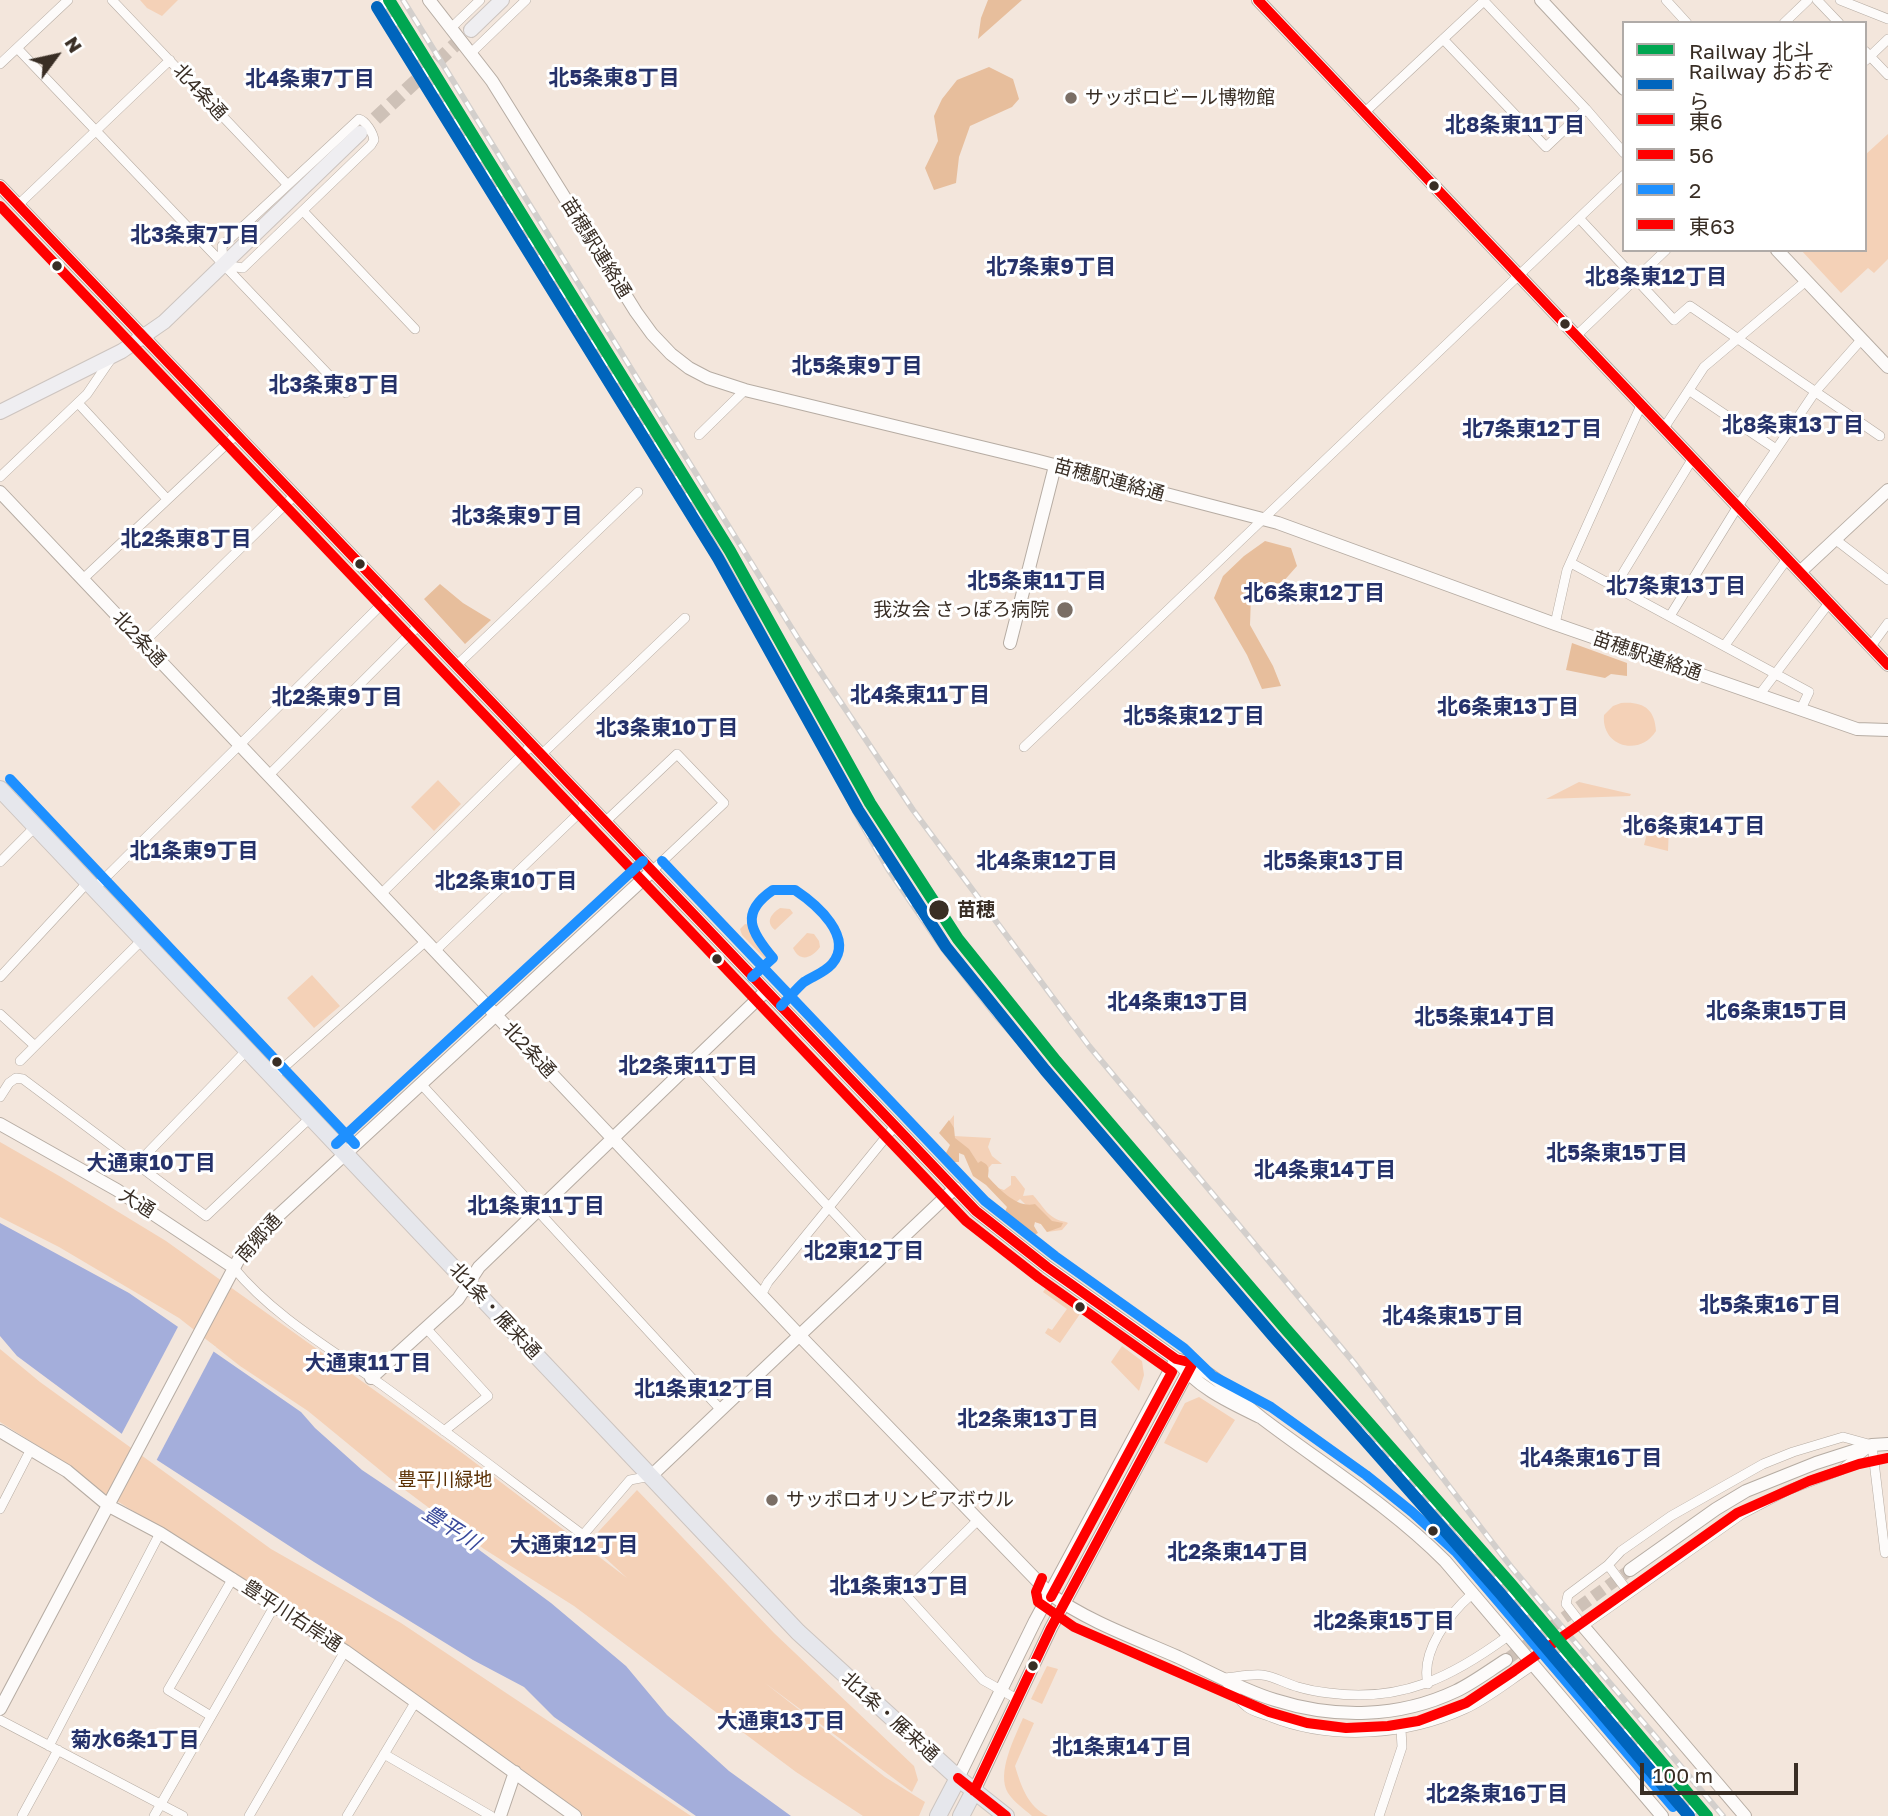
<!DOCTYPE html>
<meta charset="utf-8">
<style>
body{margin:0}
#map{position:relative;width:1888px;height:1816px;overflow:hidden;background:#f3e6dc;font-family:"Golos Text","Noto Sans JP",sans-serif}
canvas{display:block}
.legend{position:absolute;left:1622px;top:21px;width:245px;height:231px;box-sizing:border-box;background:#fff;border:2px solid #b0aba8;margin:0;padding:9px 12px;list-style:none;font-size:21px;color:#392e25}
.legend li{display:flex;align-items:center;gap:14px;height:35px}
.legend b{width:35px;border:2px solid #b0aba8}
.north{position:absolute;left:21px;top:21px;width:70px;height:70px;-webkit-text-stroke:5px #fff;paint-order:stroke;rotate:57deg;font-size:19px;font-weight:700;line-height:28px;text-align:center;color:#392e25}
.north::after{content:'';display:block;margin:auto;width:24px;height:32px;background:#392e25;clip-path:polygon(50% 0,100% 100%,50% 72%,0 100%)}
.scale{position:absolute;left:1640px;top:1763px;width:158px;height:32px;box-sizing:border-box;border:4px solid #392e25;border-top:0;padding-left:9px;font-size:21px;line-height:24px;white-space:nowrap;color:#392e25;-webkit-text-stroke:5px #fff;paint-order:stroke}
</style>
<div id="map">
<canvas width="1888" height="1816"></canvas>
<ul class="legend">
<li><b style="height:9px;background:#00a651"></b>Railway 北斗</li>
<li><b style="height:9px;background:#0065bd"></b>Railway おおぞら</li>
<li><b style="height:9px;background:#f00"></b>東6</li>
<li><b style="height:9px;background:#f00"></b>56</li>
<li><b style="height:9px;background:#1e90ff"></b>2</li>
<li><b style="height:9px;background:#f00"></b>東63</li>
</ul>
<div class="north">N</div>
<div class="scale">100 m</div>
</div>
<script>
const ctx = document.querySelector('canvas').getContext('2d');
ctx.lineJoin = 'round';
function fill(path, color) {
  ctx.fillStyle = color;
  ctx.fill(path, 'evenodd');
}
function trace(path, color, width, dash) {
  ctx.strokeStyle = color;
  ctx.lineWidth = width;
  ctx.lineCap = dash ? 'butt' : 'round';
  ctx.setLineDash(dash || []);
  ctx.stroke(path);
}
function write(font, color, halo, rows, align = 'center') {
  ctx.font = font + ' "Golos Text","Noto Sans JP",sans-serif';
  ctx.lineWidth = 6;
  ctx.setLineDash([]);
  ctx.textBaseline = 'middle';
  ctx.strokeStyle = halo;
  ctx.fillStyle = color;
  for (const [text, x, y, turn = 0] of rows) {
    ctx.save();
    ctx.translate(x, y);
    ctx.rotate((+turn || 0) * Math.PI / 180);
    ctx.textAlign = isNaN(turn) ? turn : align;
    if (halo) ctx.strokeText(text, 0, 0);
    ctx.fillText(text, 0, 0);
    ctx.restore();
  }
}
fill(new Path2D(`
 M 140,0 L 178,0 L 162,16 L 147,8 Z
 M 1888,134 L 1888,259 L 1874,273 L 1868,268 L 1841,293 L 1801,250 L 1865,250 L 1865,155 Z
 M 1621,703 C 1643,701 1655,709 1656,731 C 1640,757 1601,747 1604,715 L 1613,706 Z
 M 438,780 L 461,804 L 434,831 L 411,807 Z
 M 1579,782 L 1631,794 L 1630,796 L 1546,799 Z
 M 1650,822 L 1669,826 L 1668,851 L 1644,845 Z
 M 780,908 L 790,909 L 793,913 L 775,930 C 765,922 771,914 780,908 Z
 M 745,924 L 750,925 L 755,937 L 773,955 L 772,961 L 767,961 L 742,935 L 740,929 Z
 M 807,933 L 814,934 L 819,941 L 820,947 C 812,958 800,963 793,948 Z
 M 312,975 L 340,1006 L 314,1028 L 287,998 Z
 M 954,1115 L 954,1136 L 991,1138 L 988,1147 L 992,1156 L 1002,1164 L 992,1164 L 984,1173 L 998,1188 L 1004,1190 L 1011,1185 L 1011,1176 L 1015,1176 L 1025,1189 L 1023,1196 L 1033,1195 C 1044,1207 1048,1219 1066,1222 L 1068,1223 L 1062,1230 L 1047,1232 L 1041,1224 L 1035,1222 L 1026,1205 L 1020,1199 L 1012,1206 L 942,1130 Z
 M 0,1142 L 61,1177 L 166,1241 L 465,1455 L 627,1578 L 601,1554 L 587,1544 L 637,1490 L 774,1633 L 914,1766 L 918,1780 L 912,1792 L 765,1683 L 885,1777 L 925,1802 L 919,1816 L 863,1816 L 796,1772 L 574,1606 L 484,1549 L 397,1484 L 308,1411 L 240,1366 L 179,1318 L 59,1247 L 0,1217 Z
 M 1046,1288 L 1080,1314 L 1060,1343 L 1045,1333 L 1048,1328 L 1052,1330 L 1067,1309 L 1043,1292 Z
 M 1122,1346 L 1142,1361 L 1144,1375 L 1139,1391 L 1111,1362 Z
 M 0,1349 L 40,1382 L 271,1549 L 401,1623 L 691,1816 L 584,1816 L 388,1674 L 250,1584 L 93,1486 L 59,1459 L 0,1422 Z
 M 1199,1397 L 1235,1420 L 1207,1463 L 1164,1443 L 1185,1403 Z
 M 1047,1666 L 1058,1669 L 1042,1704 L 1031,1699 Z
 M 1023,1718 L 1034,1723 L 1015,1766 C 1021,1786 1028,1807 1048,1816 L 1032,1816 C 1024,1809 1014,1802 1008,1793 C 996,1773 1015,1737 1023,1718 Z`), '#f4d1b7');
fill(new Path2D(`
 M 988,0 L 1022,0 L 978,39 L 981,18 Z
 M 989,67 L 1013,79 L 1019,99 L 1012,107 L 970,126 L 959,157 L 956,183 L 934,190 L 925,168 L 938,141 L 934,116 L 942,99 L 957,80 Z
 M 1265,541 L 1291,548 L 1297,566 L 1282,583 L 1264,584 L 1251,596 L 1250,625 L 1273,666 L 1281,686 L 1262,689 L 1247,655 L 1214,598 L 1223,576 L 1244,556 Z
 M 440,584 L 463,603 L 491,620 L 465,644 L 424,599 Z
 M 1572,643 L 1627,663 L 1627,676 L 1611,674 L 1605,678 L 1566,670 Z
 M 949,1120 L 954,1128 L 955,1138 L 969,1149 L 978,1163 L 981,1161 C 990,1166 989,1168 988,1177 C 999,1189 1018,1209 1035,1204 L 1052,1221 L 1063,1223 L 1061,1227 L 1047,1232 L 1041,1224 L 1035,1222 L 1034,1226 L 1038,1233 L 1032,1236 C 1021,1232 1011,1223 1004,1214 L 1007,1207 L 986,1185 L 973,1176 L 964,1155 L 959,1153 L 959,1162 L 954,1162 L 946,1153 L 950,1145 L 939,1133 Z`), '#e7be9c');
fill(new Path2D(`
 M 0,1223 L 129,1293 L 301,1412 L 315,1428 L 362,1470 L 459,1535 L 551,1603 L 626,1666 L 667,1715 L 729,1771 L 791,1816 L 696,1816 L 554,1717 L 524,1687 L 473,1660 L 314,1562 L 157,1460 L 17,1356 L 0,1336 Z`), '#a4aedb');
fill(new Path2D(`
 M 180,1323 L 216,1347 L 155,1463 L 120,1437 Z`), '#f3e6dc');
trace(new Path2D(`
 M 1506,1660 L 1630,1570`), '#cec1b7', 12, [12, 6]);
trace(new Path2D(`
 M 360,133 L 471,30`), '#cec1b7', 14, [14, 7]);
const street = new Path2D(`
 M 112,0 L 287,184
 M 1666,0 L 1687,23
 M 1817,0 L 1839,23
 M 1840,0 L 1888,19
 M 1484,1 L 1586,109 L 1624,153
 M 1784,23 L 1808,0
 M 450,29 L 480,0
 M 1443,39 L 1546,147 L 1586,109
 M 17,48 L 346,393
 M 1865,51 L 1888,75
 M 471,53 L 526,0
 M 1865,61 L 1888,39
 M 0,64 L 68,0
 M 1365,112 L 1485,0
 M 359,119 C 366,121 373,133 374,140 L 371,145 L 243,268 L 223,265 L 222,246 Z
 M 18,205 L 170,60
 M 303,211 L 415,329
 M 1579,218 L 1674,320 L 1690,306 L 1880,436
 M 1576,336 L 1666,250
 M 1690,391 L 1776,449
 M 78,403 L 167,499
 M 1664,428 L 1704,367 L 1806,281
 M 699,435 L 745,390
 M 0,477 L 87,394 L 111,359
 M 1836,540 L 1888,580
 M 1571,563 L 1809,692 L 1801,709
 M 83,579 L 236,435
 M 1615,586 L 1693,458
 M 1670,616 L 1738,506 L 1815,392 L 1861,340
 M 1555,624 L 1567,570 L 1642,403
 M 143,643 L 294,496
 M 1725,645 L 1787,559
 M 1871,646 L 1888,623
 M 456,666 L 638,492
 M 1760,694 L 1829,603
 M 1024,747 L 1624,175
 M 541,755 L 685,618
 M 269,775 L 418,626
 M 605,822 L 677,754 L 724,803 L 652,871
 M 0,862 L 35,827
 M 94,889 L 390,596
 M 381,894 L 532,745
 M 435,951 L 575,817 L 586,802
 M 0,977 L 88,882
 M 0,1014 L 35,1046 L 142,940
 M 20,1061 L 35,1046
 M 693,1062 L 879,1261
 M 273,1077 L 426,941
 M 421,1084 L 721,1410
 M 0,1097 L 9,1083 L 16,1078 L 23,1079 L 206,1216 L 311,1117
 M 136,1165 L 247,1050
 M 233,1267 C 273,1316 331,1349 382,1385 C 450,1434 516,1485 583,1535 L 630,1480 L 651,1476
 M 761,1295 L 768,1282 L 895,1126
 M 426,1328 L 488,1396 L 444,1431
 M 1843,1437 L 1872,1445 L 1841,1470 L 1788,1490 L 1742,1514 L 1583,1626 L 1566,1604 L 1568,1595 L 1608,1565 L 1621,1551 L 1671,1516 L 1763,1464 L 1793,1452 Z
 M 1872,1445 L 1885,1553
 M 0,1509 L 31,1449
 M 977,1521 L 904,1593 L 983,1680 L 1017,1699
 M 1608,1565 L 1629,1593
 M 1224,1678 C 1236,1677 1250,1674 1262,1675 C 1274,1676 1286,1684 1298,1687 C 1308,1690 1319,1692 1329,1693 C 1401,1703 1452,1677 1508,1636
 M 1226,1682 C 1232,1690 1239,1701 1247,1707 C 1253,1712 1264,1714 1271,1717 C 1332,1741 1406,1736 1465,1709 C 1489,1698 1510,1680 1532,1666
 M 1428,1684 C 1420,1652 1449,1614 1472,1594
 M 211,1716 L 168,1690 L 233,1578
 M 0,1720 L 183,1816
 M 49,1746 L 160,1533
 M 384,1754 L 491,1816
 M 22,1816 L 58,1750
 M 154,1816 L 275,1605
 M 249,1816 L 345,1651
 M 347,1816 L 416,1701
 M 1379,1816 L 1402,1747 L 1401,1729`);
const secondary = new Path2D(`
 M 429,0 L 492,81 L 636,312 L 652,334 L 671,354 L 689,368 L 708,378 L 745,390 L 1035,460 L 1278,523 L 1555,624 L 1857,729 L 1888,730
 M 1258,0 L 1888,665
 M 1541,0 L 1624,89
 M 0,186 L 976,1211 L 1047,1267 L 1176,1359 C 1196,1387 1229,1402 1260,1417
 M 1777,250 L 1888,367
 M 0,492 L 800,1336 L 1050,1594 C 1089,1622 1135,1638 1178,1657 C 1210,1672 1242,1690 1275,1700 C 1335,1719 1399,1718 1456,1691 C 1473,1683 1490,1670 1506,1660
 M 1800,572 L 1888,490
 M 1010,643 L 1055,466
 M 0,1124 L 117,1190 L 233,1267
 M 1176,1359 C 1212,1368 1235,1398 1263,1419 C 1325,1466 1390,1506 1445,1561 L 1662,1816
 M 371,1378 L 458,1299 L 479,1267 L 766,991
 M 0,1431 L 67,1471 L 109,1506 L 160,1533 L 345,1651 L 575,1816
 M 651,1476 L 955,1188
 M 1630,1570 L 1716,1509 L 1746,1491 L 1816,1463 L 1872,1445 L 1888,1444
 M 1583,1626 L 1745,1816
 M 0,1709 L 242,1253 L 268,1225 L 652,871
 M 958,1778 L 1035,1621 L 1176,1359
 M 974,1791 L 1051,1628 L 1191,1366
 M 500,1816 L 515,1772`);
const primary = new Path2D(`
 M 471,30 L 502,0
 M 0,412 L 122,351 L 164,322 L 360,133`);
const highway = new Path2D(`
 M 0,789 L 798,1632 L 958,1778 L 1006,1816
 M 938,1816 L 958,1778
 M 961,1816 L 974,1791`);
trace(street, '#b6aca3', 10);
trace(secondary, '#b6aca3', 14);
trace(primary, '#ccc4bf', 16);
trace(highway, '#ccc4bf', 18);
trace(street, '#fdfbfa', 9);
trace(secondary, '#fdfbfa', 12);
trace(primary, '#efeef1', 14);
trace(highway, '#e6e7ec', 16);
const rail = new Path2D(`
 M 381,0 L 672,470 L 748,603 L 861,823 L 888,869 L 943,949 L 995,1015 L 1129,1166 L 1276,1338 L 1461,1535 L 1698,1816
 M 403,0 L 799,640 L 913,810 L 1089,1046 L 1355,1364 L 1512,1568 L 1723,1816`);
trace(rail, '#d3cfcc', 6);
trace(rail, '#fff', 3.5, [10]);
trace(new Path2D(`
 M 0,186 L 976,1211 L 1047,1267 L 1176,1359 L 1193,1363
 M 958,1778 L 1006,1816
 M 974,1791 L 1051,1628 L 1193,1363`), '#f00', 10);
trace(new Path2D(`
 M 0,206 L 966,1221 L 1039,1278 L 1172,1372 L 1051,1597
 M 1042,1578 L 1036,1592 L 1038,1602 L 1074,1627 L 1269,1712 L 1307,1723 L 1346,1728 L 1388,1726 L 1418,1721 L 1466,1703 L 1514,1671 L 1737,1513 L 1809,1481 L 1859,1464 L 1888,1458`), '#f00', 10);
trace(new Path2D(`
 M 10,779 L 355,1144
 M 662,861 L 985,1201 L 1055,1256 L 1184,1348 L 1213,1376 L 1271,1407 L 1366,1475 L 1412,1512 L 1456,1552 L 1673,1807
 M 752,977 L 773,958 C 751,932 739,913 773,890 L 795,890 C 816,904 855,937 832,964 C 824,973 813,976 804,982 C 796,989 789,998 781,1006
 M 336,1144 L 643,861`), '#1e90ff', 10);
trace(new Path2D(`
 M 1258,0 L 1888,665`), '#f00', 10);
trace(new Path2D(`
 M 389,0 L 730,551 L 870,803 L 958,939 L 1056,1061 L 1284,1327 L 1510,1583 L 1707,1816`), '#00a651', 12);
trace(new Path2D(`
 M 377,7 L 718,558 L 858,810 L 946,947 L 1045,1070 L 1273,1336 L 1499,1592 L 1689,1816`), '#0065bd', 12);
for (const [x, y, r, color] of [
 [1071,98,7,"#7a6e65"],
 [1434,186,6,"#392e25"],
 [57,266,6,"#392e25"],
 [1565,324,6,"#392e25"],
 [360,564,6,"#392e25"],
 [1065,610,9,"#7a6e65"],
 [939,910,11,"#392e25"],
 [717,959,6,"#392e25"],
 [277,1062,6,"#392e25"],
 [1080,1307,6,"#392e25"],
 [772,1500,7,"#7a6e65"],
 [1433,1531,6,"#392e25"],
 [1033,1666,6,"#392e25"]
]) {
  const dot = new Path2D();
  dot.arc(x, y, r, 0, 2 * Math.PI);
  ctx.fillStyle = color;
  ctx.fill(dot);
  trace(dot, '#fff', 2.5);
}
write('19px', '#392e25', '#fff', [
 ["北4条通",200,92,47],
 ["苗穂駅連絡通",596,248,58],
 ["苗穂駅連絡通",1109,480,15],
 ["北2条通",139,639,47],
 ["苗穂駅連絡通",1647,656,19],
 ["北2条通",529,1050,47],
 ["大通",137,1203,32],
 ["南郷通",259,1238,-48],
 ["北1条・雁来通",495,1311,47],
 ["豊平川右岸通",292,1616,33],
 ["北1条・雁来通",890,1717,42]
]);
write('19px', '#392e25', '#fff', [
 ["サッポロビール博物館",1085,98],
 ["我汝会 さっぽろ病院",1049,610,"right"],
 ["サッポロオリンピアボウル",786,1500]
], 'left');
write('bold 19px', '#392e25', '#fff', [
 ["苗穂",957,910]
], 'left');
write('19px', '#5b3105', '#fff', [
 ["豊平川緑地",445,1480]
]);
write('bold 21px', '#26326a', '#fff', [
 ["北5条東8丁目",614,78],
 ["北4条東7丁目",310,79],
 ["北8条東11丁目",1515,125],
 ["北3条東7丁目",195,235],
 ["北7条東9丁目",1051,267],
 ["北8条東12丁目",1656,277],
 ["北5条東9丁目",857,366],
 ["北3条東8丁目",334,385],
 ["北8条東13丁目",1793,425],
 ["北7条東12丁目",1532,429],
 ["北3条東9丁目",517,516],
 ["北2条東8丁目",186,539],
 ["北5条東11丁目",1037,581],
 ["北7条東13丁目",1676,586],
 ["北6条東12丁目",1314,593],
 ["北4条東11丁目",920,695],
 ["北2条東9丁目",337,697],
 ["北6条東13丁目",1508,707],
 ["北5条東12丁目",1194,716],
 ["北3条東10丁目",667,728],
 ["北6条東14丁目",1694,826],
 ["北1条東9丁目",194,851],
 ["北4条東12丁目",1047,861],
 ["北5条東13丁目",1334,861],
 ["北2条東10丁目",506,881],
 ["北4条東13丁目",1178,1002],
 ["北6条東15丁目",1777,1011],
 ["北5条東14丁目",1485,1017],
 ["北2条東11丁目",688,1066],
 ["北5条東15丁目",1617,1153],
 ["大通東10丁目",151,1163],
 ["北4条東14丁目",1325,1170],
 ["北1条東11丁目",536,1206],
 ["北2東12丁目",864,1251],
 ["北5条東16丁目",1770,1305],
 ["北4条東15丁目",1453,1316],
 ["大通東11丁目",368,1363],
 ["北1条東12丁目",704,1389],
 ["北2条東13丁目",1028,1419],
 ["北4条東16丁目",1591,1458],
 ["大通東12丁目",574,1545],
 ["北2条東14丁目",1238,1552],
 ["北1条東13丁目",899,1586],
 ["北2条東15丁目",1384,1621],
 ["大通東13丁目",781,1721],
 ["菊水6条1丁目",135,1740],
 ["北1条東14丁目",1122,1747],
 ["北2条東16丁目",1497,1794]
]);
write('italic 21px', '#39499b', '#fff', [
 ["豊平川",451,1528,33]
]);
</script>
